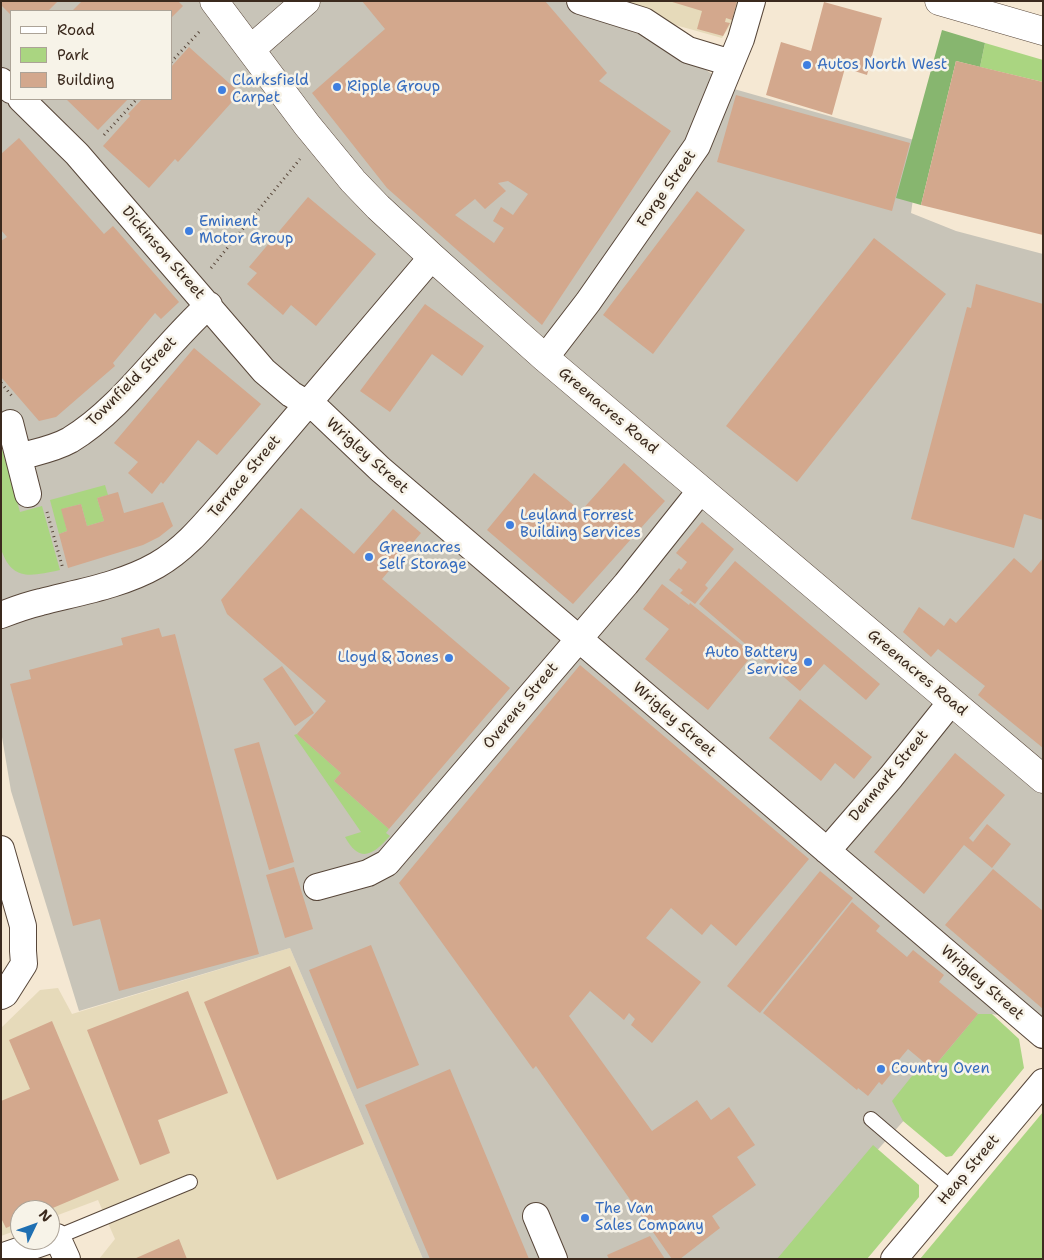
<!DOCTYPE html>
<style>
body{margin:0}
#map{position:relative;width:1044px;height:1260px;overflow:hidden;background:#f5e8d3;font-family:"Shantell Sans",sans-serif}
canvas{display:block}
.frame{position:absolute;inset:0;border:2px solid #3b2a1e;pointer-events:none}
.legend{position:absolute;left:10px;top:10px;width:162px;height:90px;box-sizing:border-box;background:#f7f3e8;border:1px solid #aca397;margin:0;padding:6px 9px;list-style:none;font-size:15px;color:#3b2a1e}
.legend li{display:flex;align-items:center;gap:10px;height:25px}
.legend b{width:25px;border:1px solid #aca397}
.north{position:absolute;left:10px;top:1200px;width:50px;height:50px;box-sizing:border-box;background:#f7f3e8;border:1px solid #aca397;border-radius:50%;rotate:48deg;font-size:14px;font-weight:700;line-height:20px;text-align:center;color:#3b2a1e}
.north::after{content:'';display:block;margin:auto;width:18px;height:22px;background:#1f6fb2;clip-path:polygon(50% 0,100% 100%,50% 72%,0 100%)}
</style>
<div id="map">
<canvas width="1044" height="1260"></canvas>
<div class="frame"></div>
<ul class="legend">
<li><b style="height:6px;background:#fff"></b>Road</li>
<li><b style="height:14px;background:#aad581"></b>Park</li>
<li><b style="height:14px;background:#d3a88d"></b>Building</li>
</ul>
<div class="north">N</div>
</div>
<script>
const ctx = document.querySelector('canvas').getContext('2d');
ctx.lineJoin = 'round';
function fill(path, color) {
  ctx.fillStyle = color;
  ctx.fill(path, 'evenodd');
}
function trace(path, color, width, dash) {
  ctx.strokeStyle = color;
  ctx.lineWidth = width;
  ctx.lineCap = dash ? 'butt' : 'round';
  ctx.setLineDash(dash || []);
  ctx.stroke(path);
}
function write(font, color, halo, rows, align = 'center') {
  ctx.font = font + ' "Shantell Sans",sans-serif';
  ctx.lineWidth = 5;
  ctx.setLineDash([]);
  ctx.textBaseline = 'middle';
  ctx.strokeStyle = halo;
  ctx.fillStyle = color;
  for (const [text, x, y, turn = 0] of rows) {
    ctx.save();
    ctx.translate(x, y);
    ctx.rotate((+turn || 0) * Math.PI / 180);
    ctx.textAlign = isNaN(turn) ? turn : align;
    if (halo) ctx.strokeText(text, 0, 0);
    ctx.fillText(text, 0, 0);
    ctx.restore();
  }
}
fill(new Path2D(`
 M 589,1 L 738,1 L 732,22 L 722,38 Z
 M 290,948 L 423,1259 L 99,1259 L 115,1239 L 98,1200 L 50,1218 L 50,1210 L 20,1210 L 20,1229 L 1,1236 L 1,1028 L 40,990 L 58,988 L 72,1014 Z`), '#e6daba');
fill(new Path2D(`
 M 1,1 L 561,1 L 637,23 L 734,89 L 921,142 L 911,213 L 956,231 L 1043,254 L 1043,1023 L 992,1014 L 924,1098 L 780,1259 L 423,1259 L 290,948 L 79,1011 L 11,791 L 1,731 ZM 11,11 L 171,11 L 171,99 L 11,99 Z`), '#c8c4b8');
fill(new Path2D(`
 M 985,43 L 1043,60 L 1043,82 L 980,67 Z
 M 1,445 L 20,512 L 42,506 L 60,570 C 31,576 12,582 1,549 Z
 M 105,485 L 108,495 L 97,498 L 104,521 L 87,526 L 81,504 L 62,509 L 67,531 L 59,534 L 50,500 Z
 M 297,734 L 341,773 L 334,781 L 389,829 L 386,833 L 390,836 C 373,855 360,864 345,837 L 361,832 L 294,735 Z
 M 978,1014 L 992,1014 L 1019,1039 L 1024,1068 L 952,1156 L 946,1157 L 903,1121 L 892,1101 L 920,1066 L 929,1073 Z
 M 1043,1112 L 1043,1259 L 920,1259 Z
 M 873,1145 L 919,1185 L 919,1197 L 867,1259 L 777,1259 Z`), '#aad581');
fill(new Path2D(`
 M 942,30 L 985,43 L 980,67 L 956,61 L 921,205 L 896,198 Z`), '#87b66f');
fill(new Path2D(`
 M 1,1 L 58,1 L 48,11 L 11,11 L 11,15 L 1,5 Z
 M 82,1 L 178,1 L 183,6 L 171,18 L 171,11 L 72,11 Z
 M 362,1 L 545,1 L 607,73 L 599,81 L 671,131 L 542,325 L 387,188 L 312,93 L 385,29 ZM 508,181 L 528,194 L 513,215 L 501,207 L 493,221 L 504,228 L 494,243 L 455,215 L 475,199 L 485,209 L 506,191 L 498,183 Z
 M 669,1 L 737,1 L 732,20 L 726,18 L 725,22 L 730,23 L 723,36 L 697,29 L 702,11 Z
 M 824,2 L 882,18 L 867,75 L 845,68 L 832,115 L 766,95 L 781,42 L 811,51 Z
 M 189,47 L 240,93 L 178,162 L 175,159 L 149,188 L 103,146 L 130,116 L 128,114 L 142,99 L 171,99 L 171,67 Z
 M 956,61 L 1043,82 L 1043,235 L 921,205 Z
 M 736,95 L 910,143 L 892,211 L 717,162 Z
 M 66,99 L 128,99 L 98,130 Z
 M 19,138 L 104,234 L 113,226 L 179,302 L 161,319 L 155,313 L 113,363 L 115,366 L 56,417 L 39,421 L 1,377 L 1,241 L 7,237 L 1,230 L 1,154 Z
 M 697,191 L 745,230 L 653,354 L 603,315 Z
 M 308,197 L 376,254 L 316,326 L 291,305 L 283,315 L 247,284 L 257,273 L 249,267 Z
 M 874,238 L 946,294 L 797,482 L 726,426 Z
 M 976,284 L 1043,304 L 1043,520 L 1024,514 L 1014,548 L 911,519 L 967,307 L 971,308 Z
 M 425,304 L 484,346 L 462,376 L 432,354 L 390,412 L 360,391 Z
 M 194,348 L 261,404 L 217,455 L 198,440 L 163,484 L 161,482 L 152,494 L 128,473 L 138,462 L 114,443 Z
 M 624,463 L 665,501 L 573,604 L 487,530 L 534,473 L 581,511 Z
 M 118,492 L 124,513 L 163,502 L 173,526 L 159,537 L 143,545 L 68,568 L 59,534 L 67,531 L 61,509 L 81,504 L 87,526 L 104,521 L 97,498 Z
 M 301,508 L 354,554 L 393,509 L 421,533 L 382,579 L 510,688 L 389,829 L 334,781 L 341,773 L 297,734 L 326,701 L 227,614 L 221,600 Z
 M 702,522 L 734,549 L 705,585 L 708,588 L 695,604 L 680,593 L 683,590 L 669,580 L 679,568 L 681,570 L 687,562 L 676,553 Z
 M 1014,558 L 1031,573 L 1043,558 L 1043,748 L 978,695 L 985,686 L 938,649 L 931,657 L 903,632 L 919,607 L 944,626 L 950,618 L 956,623 Z
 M 735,561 L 880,684 L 866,700 L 824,664 L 800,691 L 699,604 Z
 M 662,584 L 689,605 L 690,603 L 753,654 L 708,710 L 645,659 L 669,629 L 643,609 Z
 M 159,628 L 162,637 L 175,634 L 259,954 L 119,991 L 100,919 L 73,926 L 10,684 L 31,679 L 29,670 L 123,645 L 121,638 Z
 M 580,665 L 809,859 L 736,946 L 711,924 L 702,935 L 671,908 L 646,938 L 701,982 L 652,1043 L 631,1025 L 635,1019 L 629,1013 L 624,1020 L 590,991 L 569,1016 L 652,1131 L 697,1100 L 711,1120 L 729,1107 L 755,1145 L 737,1157 L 756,1185 L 712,1216 L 720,1228 L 680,1259 L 672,1259 L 536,1066 L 533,1069 L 399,883 Z
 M 282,666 L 314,713 L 295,726 L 263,679 Z
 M 800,699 L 872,757 L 854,779 L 835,763 L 821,781 L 769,738 Z
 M 259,742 L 294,862 L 269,870 L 234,749 Z
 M 955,753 L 1005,795 L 969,838 L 973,842 L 987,824 L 1011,844 L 992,868 L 964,845 L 924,894 L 874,852 Z
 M 294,867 L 313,929 L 285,938 L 266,875 Z
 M 993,869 L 1043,911 L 1043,1009 L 945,925 Z
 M 820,871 L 853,898 L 760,1013 L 727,986 Z
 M 852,902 L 880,926 L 876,931 L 907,957 L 913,950 L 944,975 L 939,982 L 978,1014 L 932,1069 L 908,1049 L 897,1062 L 899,1064 L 882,1085 L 879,1082 L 868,1096 L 858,1088 L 857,1090 L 763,1013 Z
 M 371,945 L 419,1065 L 357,1089 L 309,970 Z
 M 290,966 L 364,1144 L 277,1180 L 204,1002 Z
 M 188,991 L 228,1093 L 158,1120 L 170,1153 L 140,1165 L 87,1030 Z
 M 52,1021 L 119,1180 L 48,1210 L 20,1210 L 20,1222 L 6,1228 L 1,1218 L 1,1101 L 30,1089 L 9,1040 Z
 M 450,1069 L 529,1259 L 430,1259 L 365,1105 Z
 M 650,1236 L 665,1259 L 609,1259 L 607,1255 Z
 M 179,1239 L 187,1259 L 134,1259 Z`), '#d3a88d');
const lane = new Path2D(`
 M 871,1119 L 953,1189
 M 57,1237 L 190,1182`);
const street = new Path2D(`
 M 580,1 L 644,21 L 688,50 L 731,63
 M 1,81 L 11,90
 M 21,99 L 77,154 L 264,371 L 291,394 L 319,411 L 380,469 L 1043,1035
 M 545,358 L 588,302 L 697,146 L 741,39 L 752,1
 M 10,423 L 28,494
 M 19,457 C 36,452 54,449 70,440 C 123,408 162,347 209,305
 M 1,615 C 14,610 28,605 41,602 C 80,592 122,585 157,565 C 185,549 205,524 226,500 L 432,257
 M 1,849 L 23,926 L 23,951 L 24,964 L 5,994 L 1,996
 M 827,851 L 891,777 L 951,702
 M 317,887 L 368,873 L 387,863 L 626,584 L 701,490
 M 536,1216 L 554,1259
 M 50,1240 L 57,1237 L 67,1259
 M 1,1257 L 50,1240
 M 894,1259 L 1043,1082`);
const secondary = new Path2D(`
 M 214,1 L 307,125 L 353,181 L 378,207 L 432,257 L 545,358 L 1043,779
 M 251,49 L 306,1`);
const primary = new Path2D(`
 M 939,1 L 1043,31`);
trace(lane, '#574639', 16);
trace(street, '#574639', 28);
trace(secondary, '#574639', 29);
trace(primary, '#574639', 29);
trace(new Path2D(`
 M 171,62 L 201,30
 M 104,135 L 137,99
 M 211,268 L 300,159
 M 1,383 L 12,396
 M 47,512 L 63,569`), '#574639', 3, [1, 4]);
trace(lane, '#fff', 14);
trace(street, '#fff', 26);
trace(secondary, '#fff', 28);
trace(primary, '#fff', 28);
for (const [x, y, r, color] of [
 [807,65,5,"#3f7fe0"],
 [337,87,5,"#3f7fe0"],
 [222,90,5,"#3f7fe0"],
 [189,231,5,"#3f7fe0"],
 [510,525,5,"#3f7fe0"],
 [369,557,5,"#3f7fe0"],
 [449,658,5,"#3f7fe0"],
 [808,662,5,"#3f7fe0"],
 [881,1069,5,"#3f7fe0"],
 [585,1218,5,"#3f7fe0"]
]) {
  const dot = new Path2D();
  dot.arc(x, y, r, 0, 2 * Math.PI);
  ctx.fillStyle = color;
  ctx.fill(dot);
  trace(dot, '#f7f3e8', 2);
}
write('15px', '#366cbe', '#f7f3e8', [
 ["Autos North West",817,65],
 ["Clarksfield",232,81],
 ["Carpet",232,98],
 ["Ripple Group",347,87],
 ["Eminent",199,222],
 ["Motor Group",199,239],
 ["Leyland Forrest",520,516],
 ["Building Services",520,533],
 ["Greenacres",379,548],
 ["Self Storage",379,565],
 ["Auto Battery",798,653,"right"],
 ["Service",798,670,"right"],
 ["Lloyd & Jones",439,658,"right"],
 ["Country Oven",891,1069],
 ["The Van",595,1209],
 ["Sales Company",595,1226]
], 'left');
write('15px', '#3b2a1e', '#f7f3e8', [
 ["Forge Street",667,189,-55],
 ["Dickinson Street",163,253,49],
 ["Townfield Street",132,382,-45],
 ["Greenacres Road",608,411,40],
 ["Wrigley Street",367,456,42],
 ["Terrace Street",245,477,-50],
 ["Greenacres Road",917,673,40],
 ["Overens Street",521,706,-50],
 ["Wrigley Street",674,720,41],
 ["Denmark Street",889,776,-50],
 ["Wrigley Street",982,983,41],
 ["Heap Street",969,1170,-50]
]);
</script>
